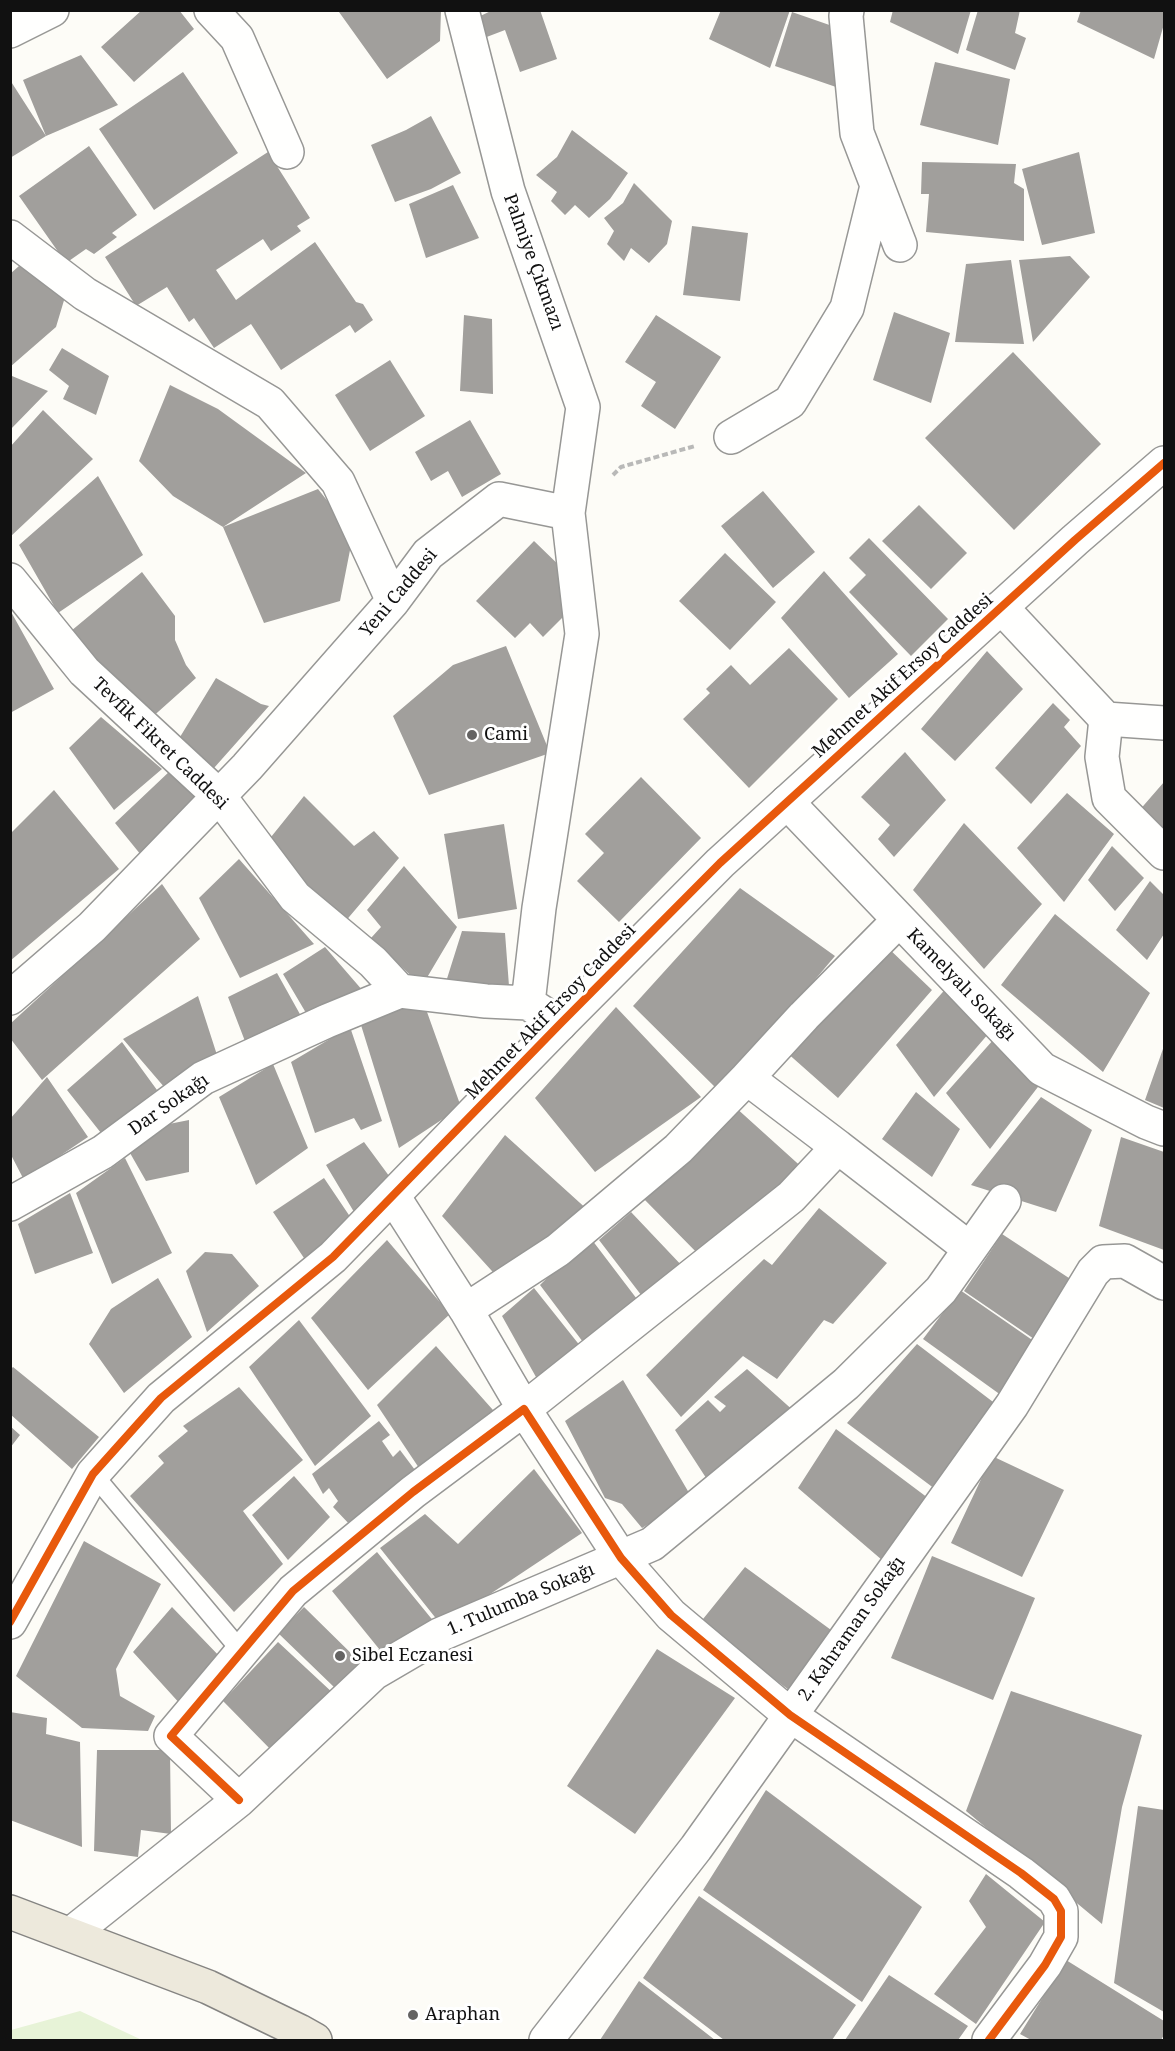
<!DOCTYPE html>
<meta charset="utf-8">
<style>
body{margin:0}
#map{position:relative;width:1175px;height:2051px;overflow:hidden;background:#fdfcf7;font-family:"Noto Serif",serif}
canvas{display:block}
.frame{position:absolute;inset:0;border:12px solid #111;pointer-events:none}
</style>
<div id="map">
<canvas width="1175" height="2051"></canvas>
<div class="frame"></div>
</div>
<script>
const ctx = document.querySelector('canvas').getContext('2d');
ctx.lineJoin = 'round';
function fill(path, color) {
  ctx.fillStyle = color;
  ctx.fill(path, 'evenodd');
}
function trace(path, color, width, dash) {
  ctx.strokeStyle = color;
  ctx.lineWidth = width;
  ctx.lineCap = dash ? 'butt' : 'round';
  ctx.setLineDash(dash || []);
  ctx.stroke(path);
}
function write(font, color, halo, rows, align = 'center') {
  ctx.font = font + ' "Noto Serif",serif';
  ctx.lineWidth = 6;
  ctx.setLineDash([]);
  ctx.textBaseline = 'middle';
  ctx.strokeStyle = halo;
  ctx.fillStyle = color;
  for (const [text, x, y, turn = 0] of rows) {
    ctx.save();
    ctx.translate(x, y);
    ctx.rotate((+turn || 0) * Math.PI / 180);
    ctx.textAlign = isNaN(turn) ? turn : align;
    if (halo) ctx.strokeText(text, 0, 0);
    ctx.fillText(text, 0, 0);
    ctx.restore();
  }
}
fill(new Path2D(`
 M 80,2011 L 142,2040 L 11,2040 L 11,2030 Z`), '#e7f3d7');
fill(new Path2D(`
 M 142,10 L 179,10 L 194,29 L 134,82 L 101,47 Z
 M 341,10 L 441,10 L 440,41 L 387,79 L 339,12 Z
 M 493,10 L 540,10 L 557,59 L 520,72 L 505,30 L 484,38 L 476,18 Z
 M 721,10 L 790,10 L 770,68 L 709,39 Z
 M 893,10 L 971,10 L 958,54 L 890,22 Z
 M 978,10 L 1020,10 L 1015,33 L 1026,38 L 1015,70 L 966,50 Z
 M 1081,10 L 1164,10 L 1164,24 L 1154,59 L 1077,22 Z
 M 792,12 L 841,29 L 836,87 L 775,66 Z
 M 81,55 L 118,105 L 46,136 L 23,80 Z
 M 935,62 L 1010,79 L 998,145 L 920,125 Z
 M 183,72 L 238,153 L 154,210 L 99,129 Z
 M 10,80 L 46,136 L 10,158 Z
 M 431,116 L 461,173 L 431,189 L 395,202 L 371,145 L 406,130 Z
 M 572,130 L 628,173 L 610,199 L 589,218 L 575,205 L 565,215 L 551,201 L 557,192 L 536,175 L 557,157 Z
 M 89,146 L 137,215 L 112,233 L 117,237 L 94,254 L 86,249 L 66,263 L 19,196 Z
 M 268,152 L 310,218 L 297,226 L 301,231 L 271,251 L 263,239 L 216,270 L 236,300 L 315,242 L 356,302 L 363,304 L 373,320 L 355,333 L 350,325 L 281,370 L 251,324 L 214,348 L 194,318 L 189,322 L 167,287 L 136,306 L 105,257 Z
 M 1079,152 L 1095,233 L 1042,245 L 1022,169 Z
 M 922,162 L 1016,164 L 1014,183 L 1024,189 L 1024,241 L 926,232 L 929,194 L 921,194 Z
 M 634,183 L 672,221 L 667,244 L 649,263 L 631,248 L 624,261 L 607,244 L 614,231 L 604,218 L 623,203 Z
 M 453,185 L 479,238 L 426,258 L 409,204 Z
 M 692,226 L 748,233 L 740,301 L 683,295 Z
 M 1070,256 L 1090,277 L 1033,342 L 1019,260 Z
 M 1011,260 L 1024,344 L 955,342 L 966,264 Z
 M 19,266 L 47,273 L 65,297 L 56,327 L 10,367 L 10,274 Z
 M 894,312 L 950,333 L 931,403 L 873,380 Z
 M 464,315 L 492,319 L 493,394 L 460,391 Z
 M 656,315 L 721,357 L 675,429 L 641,406 L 656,382 L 625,362 Z
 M 62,348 L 109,376 L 96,415 L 63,399 L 69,386 L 49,370 Z
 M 1013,352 L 1101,444 L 1014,530 L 925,438 Z
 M 390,360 L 425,416 L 370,451 L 335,395 Z
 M 12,376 L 48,391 L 10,430 L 10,378 Z
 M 170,385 L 218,409 L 306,473 L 223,527 L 173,496 L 139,461 Z
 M 43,410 L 93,459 L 10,537 L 10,447 Z
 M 470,420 L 501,474 L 462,497 L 448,471 L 431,481 L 415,452 Z
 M 98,476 L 143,555 L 58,613 L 19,545 Z
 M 318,489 L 344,522 L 352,540 L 340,601 L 264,623 L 223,527 Z
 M 763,491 L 815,552 L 773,588 L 721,526 Z
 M 919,505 L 967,553 L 931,589 L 882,541 Z
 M 869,538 L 948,619 L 911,656 L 849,592 L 866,575 L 849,558 Z
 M 534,541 L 566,572 L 570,610 L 543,637 L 530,623 L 515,638 L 476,601 Z
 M 725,553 L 776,602 L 730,650 L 679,601 Z
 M 824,571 L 898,654 L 849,698 L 781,618 Z
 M 142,572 L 175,616 L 175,640 L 186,665 L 196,678 L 149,720 L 71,631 Z
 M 10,610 L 54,689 L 10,713 Z
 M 506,646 L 550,753 L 429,795 L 393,716 L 453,665 Z
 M 789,648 L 838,699 L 749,788 L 683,719 L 710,693 L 706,689 L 731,665 L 750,685 Z
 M 987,651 L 1023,689 L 955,761 L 921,729 Z
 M 216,678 L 261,704 L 269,706 L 214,768 L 180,737 Z
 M 1053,703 L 1070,720 L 1064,727 L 1081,746 L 1031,804 L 995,768 Z
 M 101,717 L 162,769 L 114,810 L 69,748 Z
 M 905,752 L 946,800 L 894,857 L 878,839 L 890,825 L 861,797 Z
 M 171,770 L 205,799 L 141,855 L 115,823 Z
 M 641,777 L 701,838 L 619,922 L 577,881 L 604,853 L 585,834 Z
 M 1164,782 L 1164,851 L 1131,820 Z
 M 54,790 L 119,869 L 10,961 L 10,834 Z
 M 1067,793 L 1114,834 L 1064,902 L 1017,848 Z
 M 304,796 L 354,846 L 374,831 L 399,858 L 344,923 L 267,842 Z
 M 964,823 L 1042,904 L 984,969 L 913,890 Z
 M 504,824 L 517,909 L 458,919 L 444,834 Z
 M 1112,846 L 1144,878 L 1115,911 L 1088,880 Z
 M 239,859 L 314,944 L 240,978 L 199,898 Z
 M 404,866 L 457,927 L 422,986 L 371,938 L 381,927 L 367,910 Z
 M 1150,881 L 1164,895 L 1164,934 L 1147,960 L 1116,930 Z
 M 162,884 L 200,939 L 42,1080 L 10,1038 L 10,1024 Z
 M 740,888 L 835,956 L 720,1092 L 633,1006 Z
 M 1055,914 L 1150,993 L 1103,1072 L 1001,985 Z
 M 462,931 L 505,933 L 509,986 L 445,985 Z
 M 885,945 L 932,990 L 838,1098 L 785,1051 Z
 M 325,947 L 363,991 L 309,1018 L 283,974 Z
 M 277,973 L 306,1025 L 248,1049 L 228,997 Z
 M 949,985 L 989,1033 L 934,1097 L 896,1045 Z
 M 198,996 L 217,1055 L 165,1088 L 123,1039 Z
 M 422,998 L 461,1107 L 399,1148 L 361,1025 Z
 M 616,1007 L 701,1097 L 595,1172 L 535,1098 Z
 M 350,1027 L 382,1121 L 361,1130 L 354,1118 L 315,1133 L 291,1062 Z
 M 994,1039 L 1041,1083 L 990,1149 L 946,1093 Z
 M 122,1042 L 157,1090 L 101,1133 L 67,1090 Z
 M 1164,1046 L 1164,1108 L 1145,1100 Z
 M 273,1064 L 308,1148 L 256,1185 L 219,1097 Z
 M 47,1077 L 88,1137 L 24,1180 L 10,1153 L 10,1119 Z
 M 916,1092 L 960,1129 L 932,1177 L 882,1139 Z
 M 1041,1097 L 1092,1130 L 1056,1212 L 971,1185 Z
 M 734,1106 L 806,1171 L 703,1259 L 642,1197 Z
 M 189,1120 L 189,1172 L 146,1181 L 130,1153 L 154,1127 Z
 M 505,1135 L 590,1212 L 501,1281 L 442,1216 Z
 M 1121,1137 L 1164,1152 L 1164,1250 L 1099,1226 Z
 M 364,1142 L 395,1184 L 357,1217 L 326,1165 Z
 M 125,1158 L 172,1253 L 112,1284 L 76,1193 Z
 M 324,1178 L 357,1227 L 306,1261 L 273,1212 Z
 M 70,1193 L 93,1253 L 35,1274 L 18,1224 Z
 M 819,1208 L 887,1263 L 833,1324 L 824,1320 L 777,1379 L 743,1356 L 681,1417 L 646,1375 L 764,1259 L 772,1265 Z
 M 631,1212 L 685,1269 L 648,1304 L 599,1240 Z
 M 1002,1234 L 1075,1282 L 1037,1341 L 964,1291 Z
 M 589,1236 L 643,1307 L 589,1350 L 540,1285 Z
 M 387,1240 L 450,1314 L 368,1390 L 311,1318 Z
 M 205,1252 L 232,1254 L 259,1286 L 207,1332 L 186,1271 Z
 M 158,1278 L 192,1337 L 124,1393 L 89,1344 L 111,1309 Z
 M 534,1288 L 585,1352 L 541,1386 L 502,1316 Z
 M 960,1290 L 1038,1344 L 1005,1398 L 923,1339 Z
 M 299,1320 L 371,1416 L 315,1466 L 249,1367 Z
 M 917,1344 L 997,1405 L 935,1489 L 847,1423 Z
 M 436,1346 L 501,1419 L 425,1477 L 377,1405 Z
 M 13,1367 L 99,1437 L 72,1469 L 10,1414 L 10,1370 Z
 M 747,1369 L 796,1413 L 710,1484 L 675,1430 L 708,1400 L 720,1412 L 726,1406 L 714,1397 Z
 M 623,1380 L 692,1498 L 642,1528 L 622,1504 L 605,1498 L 565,1421 Z
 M 239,1387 L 303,1460 L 243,1511 L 283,1564 L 234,1612 L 130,1496 L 164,1463 L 158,1456 L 188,1431 L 183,1426 Z
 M 379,1421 L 390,1435 L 382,1441 L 393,1457 L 400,1450 L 418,1474 L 352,1527 L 333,1507 L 338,1501 L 329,1488 L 323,1494 L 312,1474 Z
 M 10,1426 L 20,1435 L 10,1448 Z
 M 836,1429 L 928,1498 L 882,1560 L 798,1488 Z
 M 992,1456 L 1064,1490 L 1022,1577 L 951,1543 Z
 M 534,1469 L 582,1533 L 442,1626 L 380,1548 L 425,1514 L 458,1544 Z
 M 294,1476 L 330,1517 L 288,1560 L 252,1515 Z
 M 84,1541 L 161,1584 L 116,1669 L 120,1696 L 155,1716 L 148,1731 L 82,1728 L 16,1676 Z
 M 377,1552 L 435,1623 L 384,1655 L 332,1591 Z
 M 932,1556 L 1035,1598 L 993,1700 L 891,1658 Z
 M 745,1567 L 842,1638 L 800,1698 L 699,1624 Z
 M 172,1607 L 223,1660 L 182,1706 L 133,1652 Z
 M 304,1607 L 363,1665 L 335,1688 L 278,1633 Z
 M 278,1642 L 334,1694 L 276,1755 L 223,1701 Z
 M 657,1649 L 735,1698 L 635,1834 L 567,1786 Z
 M 1011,1691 L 1142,1735 L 1122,1807 L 1102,1924 L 966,1811 Z
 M 10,1712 L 47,1718 L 46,1734 L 80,1742 L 82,1847 L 10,1820 Z
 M 97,1750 L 170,1750 L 171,1834 L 141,1830 L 138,1857 L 94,1851 Z
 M 766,1790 L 922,1907 L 862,2002 L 703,1890 Z
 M 1138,1806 L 1164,1810 L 1164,2012 L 1114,1983 Z
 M 986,1874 L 1045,1922 L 976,2024 L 934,1994 L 986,1927 L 969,1901 Z
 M 699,1896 L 856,2005 L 832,2040 L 724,2040 L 643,1978 Z
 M 1066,1960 L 1164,2021 L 1164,2035 L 1161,2040 L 1031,2040 L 1020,2034 Z
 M 889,1975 L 968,2026 L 958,2040 L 845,2040 Z
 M 639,1981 L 715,2040 L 600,2040 Z`), '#a19f9c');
const service = new Path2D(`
 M 93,1474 L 242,1652`);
const minor = new Path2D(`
 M 211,10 L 237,38 L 287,152
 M 462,10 L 508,191 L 583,407 L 568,513
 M 847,10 L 846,16 L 857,133 L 900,245
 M 10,31 L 52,10
 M 10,237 L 85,294 L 270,403 L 338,482 L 393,601
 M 731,437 L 790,402 L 847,308 L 877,186
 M 10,580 L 84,671 L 219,796 L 295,897 L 373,962 L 400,991 L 486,1001 L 528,1003
 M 1106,719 L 1102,757 L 1109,798 L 1164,853
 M 787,802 L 1042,1069 L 1146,1122 L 1164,1129
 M 10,998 L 92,927 L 247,767 L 393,601 L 428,554 L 499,499 L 568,513 L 582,634 L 539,908 L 528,1003 L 560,1024
 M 747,1078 L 804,1016 L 899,920
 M 393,1196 L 466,1310 L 524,1409 L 791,1197 L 838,1147 L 970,1249
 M 10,1204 L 103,1152 L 203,1078 L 327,1021 L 400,991
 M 466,1310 L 558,1250 L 678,1149 L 747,1078 L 838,1147
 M 239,1800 L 171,1736 L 293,1591 L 413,1492 L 524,1409 L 621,1558 L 671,1615 L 790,1715 L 1021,1873 L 1054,1899 L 1061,1911 L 1061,1937 L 1045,1965 L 989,2040
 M 71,1934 L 239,1800 L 374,1673 L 439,1635 L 652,1544 L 846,1384 L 941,1290 L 1004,1201
 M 546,2040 L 696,1848 L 1012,1405 L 1093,1272 L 1103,1262 L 1125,1261 L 1164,1283`);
const tertiary = new Path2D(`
 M 1001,607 L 1106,719 L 1164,723
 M 10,1622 L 93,1474 L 161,1398 L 333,1257 L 560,1024 L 720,863 L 1075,540 L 1164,463`);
const primary = new Path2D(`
 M 10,1912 L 208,1987 L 299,2031 L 315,2040`);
trace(service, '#979795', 21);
trace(minor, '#979795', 36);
trace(tertiary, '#979795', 36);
trace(primary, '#858482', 36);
trace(new Path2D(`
 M 613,475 L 621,467 L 695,446`), '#b9b9b8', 4, [6, 3]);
trace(service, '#fffffe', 18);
trace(minor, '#fffffe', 33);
trace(tertiary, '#fffffe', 33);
trace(primary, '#ede9dc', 33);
trace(new Path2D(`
 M 10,1622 L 93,1474 L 161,1398 L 333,1257 L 560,1024 L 720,863 L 1075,540 L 1164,463
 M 239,1800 L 171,1736 L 293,1591 L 413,1492 L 524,1409 L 621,1558 L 671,1615 L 790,1715 L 1021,1873 L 1054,1899 L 1061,1911 L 1061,1937 L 1045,1965 L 989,2040`), '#e8590c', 8);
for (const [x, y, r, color] of [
 [472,735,6,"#646362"],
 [340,1656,6,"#646362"],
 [413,2015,6,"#646362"]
]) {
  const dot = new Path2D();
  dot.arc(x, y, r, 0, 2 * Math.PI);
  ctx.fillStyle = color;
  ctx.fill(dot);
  trace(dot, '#fff', 2);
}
write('18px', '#111', '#fff', [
 ["Palmiye Çıkmazı",533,262,70],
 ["Yeni Caddesi",399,593,-50],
 ["Mehmet Akif Ersoy Caddesi",903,676,-42],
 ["Tevfik Fikret Caddesi",160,744,44],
 ["Kamelyalı Sokağı",961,985,46],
 ["Mehmet Akif Ersoy Caddesi",551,1012,-46],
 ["Dar Sokağı",169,1105,-35],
 ["1. Tulumba Sokağı",521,1600,-23],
 ["2. Kahraman Sokağı",852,1629,-55]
]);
write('18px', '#111', '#fff', [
 ["Cami",484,735],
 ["Sibel Eczanesi",352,1656],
 ["Araphan",425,2015]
], 'left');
</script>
